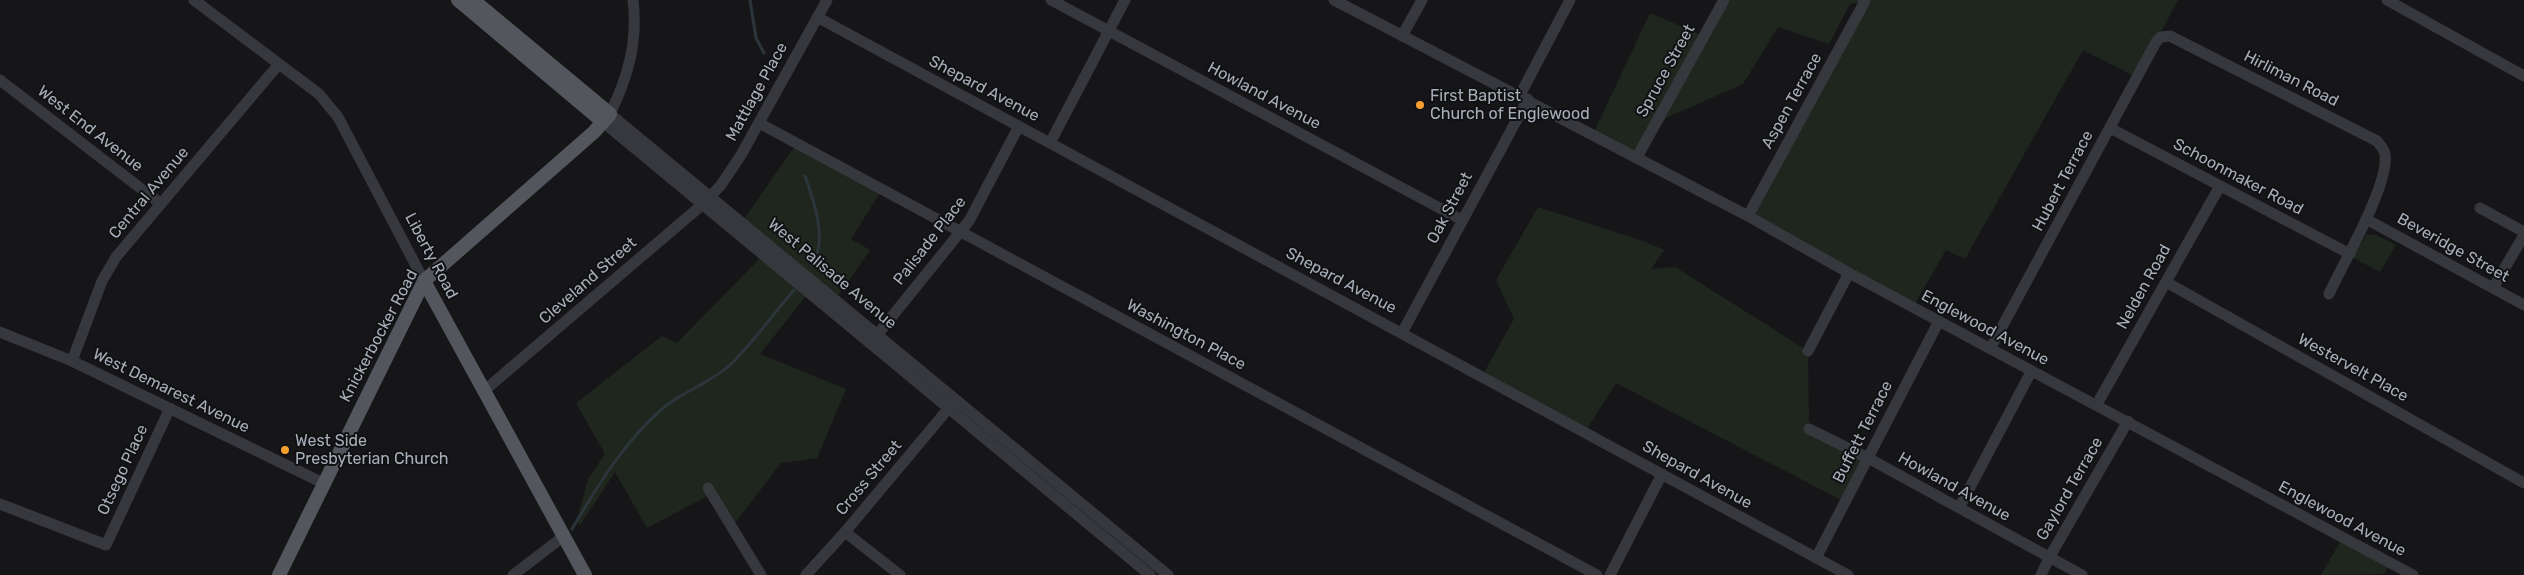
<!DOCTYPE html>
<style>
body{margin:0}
canvas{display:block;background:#161618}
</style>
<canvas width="2524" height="575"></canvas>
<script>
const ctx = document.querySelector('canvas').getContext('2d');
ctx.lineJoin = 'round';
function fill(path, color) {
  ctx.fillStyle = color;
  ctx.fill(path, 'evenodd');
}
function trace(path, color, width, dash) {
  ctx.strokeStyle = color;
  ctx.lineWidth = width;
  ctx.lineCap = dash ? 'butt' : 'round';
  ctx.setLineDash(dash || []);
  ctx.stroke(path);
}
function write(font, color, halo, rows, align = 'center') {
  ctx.font = font + ' Rubik,sans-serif';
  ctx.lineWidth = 4;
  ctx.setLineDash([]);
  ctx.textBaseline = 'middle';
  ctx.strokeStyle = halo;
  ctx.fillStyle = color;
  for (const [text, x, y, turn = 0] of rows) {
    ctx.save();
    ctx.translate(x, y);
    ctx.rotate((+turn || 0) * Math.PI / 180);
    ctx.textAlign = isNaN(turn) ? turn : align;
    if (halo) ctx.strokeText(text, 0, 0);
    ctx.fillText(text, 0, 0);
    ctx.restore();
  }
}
fill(new Path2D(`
 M 1724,0 L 2178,0 L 2137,77 L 2083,50 L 1965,259 L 1946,250 L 1913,307 L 1748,216 L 1865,1 L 1850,4 L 1829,44 L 1778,27 L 1743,84 L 1666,118 L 1637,157 L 1593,134 L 1650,13 L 1704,36 Z
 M 795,146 L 881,191 L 851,239 L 870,250 L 833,303 L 813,287 L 760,354 L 846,389 L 817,458 L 781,463 L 732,527 L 713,493 L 647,528 L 615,472 L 580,525 L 577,520 L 588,479 L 605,454 L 576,403 L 662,336 L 677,343 L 768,250 L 739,226 Z
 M 1538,207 L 1643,241 L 1664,250 L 1651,269 L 1675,267 L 1808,351 L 1809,429 L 1868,458 L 1845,502 L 1616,383 L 1585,432 L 1482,376 L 1514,319 L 1496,280 Z
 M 2367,234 L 2376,235 L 2396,245 L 2380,272 L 2352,257 Z
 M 2343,537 L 2391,563 L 2384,574 L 2321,575 Z`), '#1e261e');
trace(new Path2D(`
 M 750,0 L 756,38 L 764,53
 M 805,176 C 814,201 828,241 812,265
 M 572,529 C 598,485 624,442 663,408 C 684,391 710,383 730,365 C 753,343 773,314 794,290`), '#2b363c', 3);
trace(new Path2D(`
 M 194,0 L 319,94 L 338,117 L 424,281
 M 633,0 C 638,42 628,77 610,114 L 1168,575
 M 1051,0 L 1462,220
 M 1334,0 L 1748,216 L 1849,273 L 2413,575
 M 2387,0 L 2524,76
 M 817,17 L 1848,575
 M 1402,36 L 1422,0
 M 0,80 L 161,204
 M 1520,95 L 1570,0
 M 603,122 L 1150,575
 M 759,123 L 1597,575
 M 2110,128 L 2350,254
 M 1050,143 L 1125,0
 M 1637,157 L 1724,0
 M 2480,208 L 2524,232
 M 1748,216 L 1865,1 L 1863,0
 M 2366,219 L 2524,305
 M 2166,282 L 2524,483
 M 2493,288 L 2524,235
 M 0,332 L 72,361 L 325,484
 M 1402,333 L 1528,99
 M 873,340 L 969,221 L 1019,126
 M 1990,349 L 2156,42 L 2161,37 L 2170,36 L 2377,141 C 2380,145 2384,149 2385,154 C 2390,184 2342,265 2329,294
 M 1808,351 L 1849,273
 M 72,361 L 102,281 L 116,257 L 279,64
 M 485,390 L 703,204 L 721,185 L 741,155 L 827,0
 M 2097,404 L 2220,186
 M 1809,429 L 1868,458 L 2082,575
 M 708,488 L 761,575
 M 0,504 L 106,545 L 170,408
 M 1959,508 L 2031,372
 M 845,532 L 900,575
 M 1816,558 L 1939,321
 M 513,575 L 564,536
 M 806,575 L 845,532 L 953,403
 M 1610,575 L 1662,474
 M 2041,575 L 2049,558 L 2128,421`), '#37383d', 11);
trace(new Path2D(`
 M 458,0 L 603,122
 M 424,281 L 585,575
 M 279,575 L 424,281 L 594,132 L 610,114 L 473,0`), '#53565c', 14);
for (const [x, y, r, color] of [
 [1420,105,5,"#f7a02f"],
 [285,450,5,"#f7a02f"]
]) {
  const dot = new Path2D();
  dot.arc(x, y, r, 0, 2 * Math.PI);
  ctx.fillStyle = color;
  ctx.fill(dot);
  trace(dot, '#111113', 2);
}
write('16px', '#a7aeb8', '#111113', [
 ["Spruce Street",1666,71,-61],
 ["Hirliman Road",2291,79,27],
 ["Shepard Avenue",984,89,28],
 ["Mattlage Place",757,92,-61],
 ["Howland Avenue",1264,96,28],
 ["Aspen Terrace",1792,101,-61],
 ["West End Avenue",90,129,38],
 ["Schoonmaker Road",2238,177,28],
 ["Hubert Terrace",2063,181,-62],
 ["Central Avenue",149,193,-50],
 ["Oak Street",1450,208,-62],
 ["Palisade Place",930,241,-52],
 ["Beveridge Street",2453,248,29],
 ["Liberty Road",431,256,62],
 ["West Palisade Avenue",832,274,40],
 ["Cleveland Street",588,281,-41],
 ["Shepard Avenue",1341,281,28],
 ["Nelden Road",2144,287,-61],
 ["Englewood Avenue",1985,328,28],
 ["Washington Place",1186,335,28],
 ["Knickerbocker Road",379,336,-62],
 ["Westervelt Place",2353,368,29],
 ["West Demarest Avenue",171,391,26],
 ["Buffett Terrace",1863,432,-63],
 ["Otsego Place",123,470,-65],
 ["Shepard Avenue",1697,475,29],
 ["Cross Street",869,478,-50],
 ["Howland Avenue",1954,487,29],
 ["Gaylord Terrace",2070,489,-60],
 ["Englewood Avenue",2342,519,28]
]);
write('16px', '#a7aeb8', '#111113', [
 ["First Baptist",1430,96],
 ["Church of Englewood",1430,114],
 ["West Side",295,441],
 ["Presbyterian Church",295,459]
], 'left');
</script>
